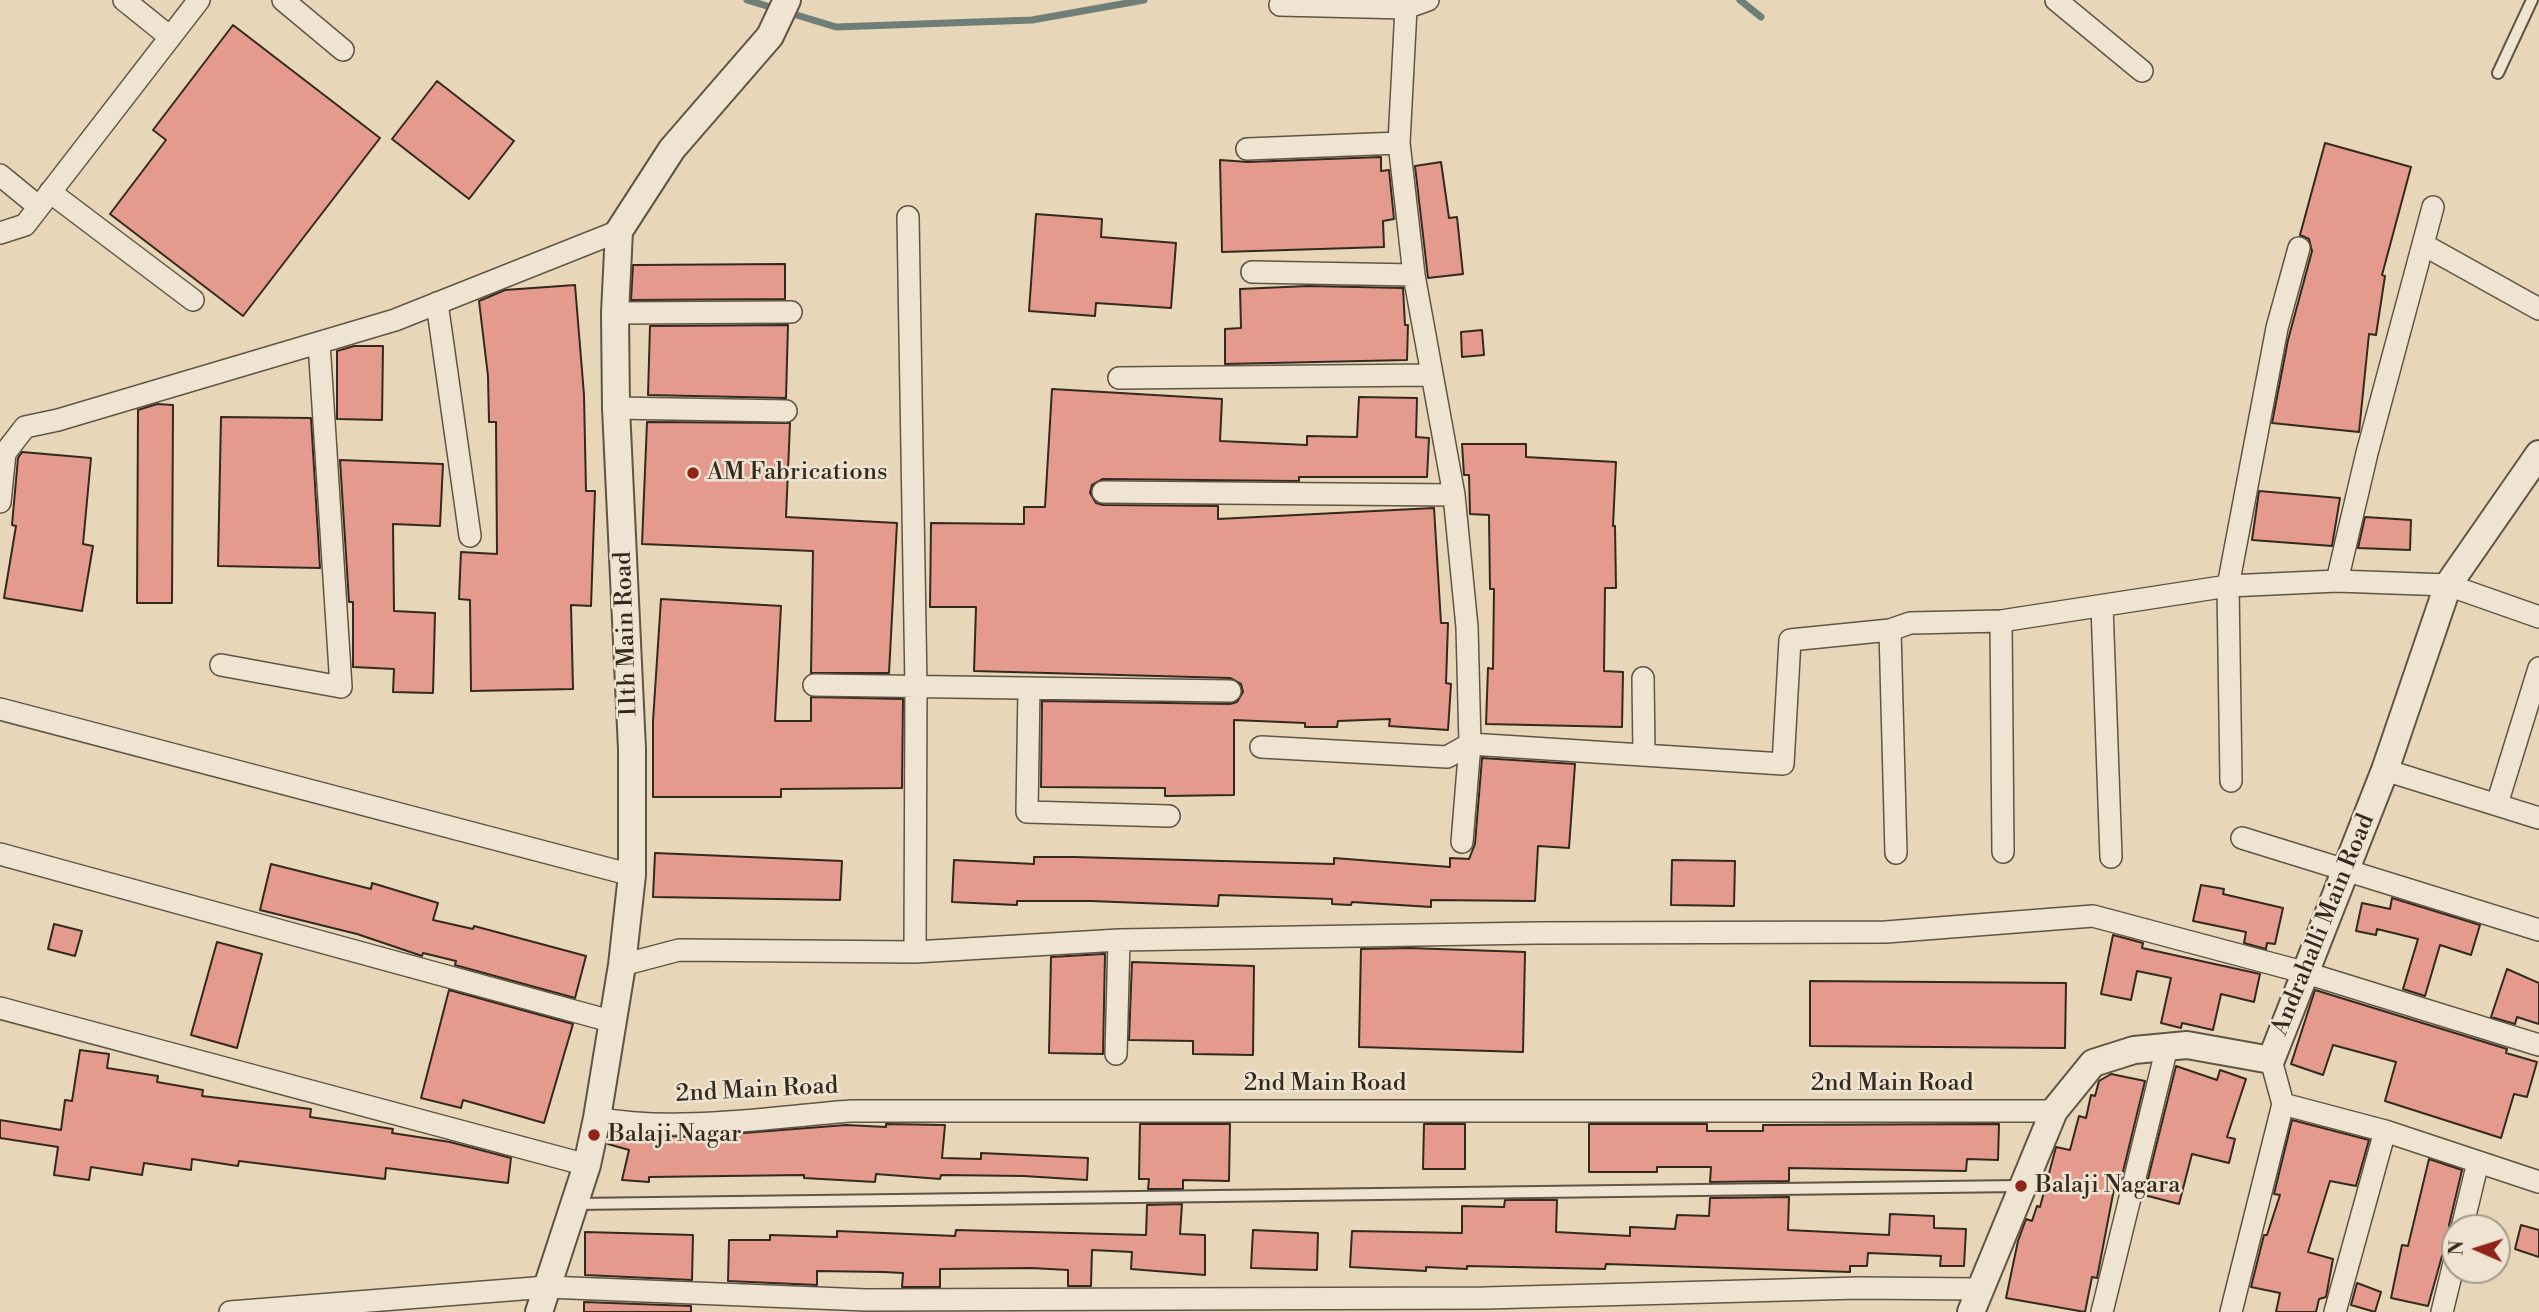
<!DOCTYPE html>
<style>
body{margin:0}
#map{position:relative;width:2539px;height:1312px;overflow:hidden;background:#e7d6b8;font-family:"Libre Bodoni",serif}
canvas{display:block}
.north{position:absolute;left:2441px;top:1214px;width:70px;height:70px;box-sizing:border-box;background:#efe4d1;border:2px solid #a4998a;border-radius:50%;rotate:273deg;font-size:19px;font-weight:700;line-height:28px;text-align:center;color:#33291f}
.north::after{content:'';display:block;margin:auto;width:24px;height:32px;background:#8f2418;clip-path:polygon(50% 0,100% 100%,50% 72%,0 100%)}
</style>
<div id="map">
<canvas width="2539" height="1312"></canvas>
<div class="north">N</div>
</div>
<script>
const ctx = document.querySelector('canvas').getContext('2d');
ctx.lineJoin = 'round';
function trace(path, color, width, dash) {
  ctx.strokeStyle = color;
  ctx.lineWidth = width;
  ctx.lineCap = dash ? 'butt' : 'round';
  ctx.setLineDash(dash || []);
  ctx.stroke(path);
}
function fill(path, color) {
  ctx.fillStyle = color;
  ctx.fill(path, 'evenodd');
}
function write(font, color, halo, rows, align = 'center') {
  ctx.font = font + ' "Libre Bodoni",serif';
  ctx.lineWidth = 5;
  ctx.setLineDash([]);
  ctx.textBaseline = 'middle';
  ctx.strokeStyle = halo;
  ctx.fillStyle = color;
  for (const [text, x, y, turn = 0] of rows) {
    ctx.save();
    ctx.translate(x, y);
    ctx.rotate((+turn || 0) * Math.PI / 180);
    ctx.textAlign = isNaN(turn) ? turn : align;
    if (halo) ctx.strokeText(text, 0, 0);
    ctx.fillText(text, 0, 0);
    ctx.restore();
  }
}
trace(new Path2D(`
 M 747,0 L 836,27 L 1032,20 L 1144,0
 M 1740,0 L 1761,17`), '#6f7f78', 7);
const building = new Path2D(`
 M 233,25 L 380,138 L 243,316 L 110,214 L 166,140 L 153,130 Z
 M 437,81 L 514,141 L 469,199 L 392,139 Z
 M 2325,143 L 2411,167 L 2382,275 L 2385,276 L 2376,335 L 2369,334 L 2359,432 L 2272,423 L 2288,340 L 2312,251 L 2309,239 L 2300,235 Z
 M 1381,157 L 1381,171 L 1389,170 L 1394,219 L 1383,221 L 1384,247 L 1222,252 L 1220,160 L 1248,162 Z
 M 1441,162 L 1449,218 L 1457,217 L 1463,274 L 1428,278 L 1415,166 Z
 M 1036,214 L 1102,219 L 1101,237 L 1176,243 L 1171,308 L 1096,303 L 1095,316 L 1029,311 Z
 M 785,264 L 785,299 L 631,300 L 633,265 Z
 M 575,285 L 584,395 L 586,491 L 595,491 L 591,606 L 571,605 L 573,689 L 471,691 L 470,600 L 459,599 L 461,552 L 497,554 L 496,422 L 489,422 L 488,376 L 479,301 L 505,290 Z
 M 1308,286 L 1403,288 L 1405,325 L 1408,325 L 1407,360 L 1225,364 L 1225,329 L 1241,328 L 1240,289 Z
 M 788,325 L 786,398 L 648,395 L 650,326 Z
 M 1482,330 L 1484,355 L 1462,357 L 1461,332 Z
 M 354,346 L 383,346 L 382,420 L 337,419 L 337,351 Z
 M 1052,389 L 1222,399 L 1220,441 L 1307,445 L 1307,436 L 1357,437 L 1359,397 L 1417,398 L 1416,437 L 1429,438 L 1427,477 L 1299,477 L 1299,481 L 1103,479 L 1092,485 L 1090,493 L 1096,503 L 1103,505 L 1218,506 L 1218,519 L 1434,508 L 1441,623 L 1448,623 L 1446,683 L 1451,684 L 1448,730 L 1389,726 L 1390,719 L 1338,721 L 1337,727 L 1305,727 L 1305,723 L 1234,720 L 1234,795 L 1165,796 L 1165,788 L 1041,787 L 1042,701 L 1230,704 L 1237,702 L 1243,692 L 1241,684 L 1230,678 L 974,671 L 976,607 L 930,607 L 931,523 L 1024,524 L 1024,507 L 1045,507 Z
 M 157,404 L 173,405 L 172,603 L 137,603 L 138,410 Z
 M 221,417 L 311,418 L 320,568 L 218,566 Z
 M 647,422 L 790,423 L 786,517 L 897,523 L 889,673 L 811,673 L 813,551 L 642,544 Z
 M 1462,444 L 1526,444 L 1526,457 L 1616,462 L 1613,526 L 1615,526 L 1616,588 L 1605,588 L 1604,671 L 1623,672 L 1622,727 L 1486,724 L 1488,668 L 1493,669 L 1494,589 L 1490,589 L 1489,515 L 1470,514 L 1469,475 L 1464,475 Z
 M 22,452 L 91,458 L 83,544 L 93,546 L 82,611 L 4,598 L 16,526 L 12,525 L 18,458 Z
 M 340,460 L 443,464 L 440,526 L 393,524 L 394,611 L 435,613 L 433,693 L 393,692 L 394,669 L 353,667 L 353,602 L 349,602 Z
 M 2259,491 L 2340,498 L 2332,546 L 2252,540 Z
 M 2365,517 L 2411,520 L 2410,550 L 2358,548 Z
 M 661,599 L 781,606 L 775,721 L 811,721 L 811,697 L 903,699 L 902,788 L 781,789 L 781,797 L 653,797 L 653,721 Z
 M 1482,758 L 1575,764 L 1569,848 L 1538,846 L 1535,901 L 1431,900 L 1431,907 L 1352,902 L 1351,905 L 1332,904 L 1332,899 L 1219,895 L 1218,906 L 1091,901 L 1017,901 L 1017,905 L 952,902 L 954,860 L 1034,864 L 1034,857 L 1074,857 L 1334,864 L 1334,858 L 1450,867 L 1450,858 L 1469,859 L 1475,844 Z
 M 655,853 L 842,861 L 840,900 L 653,897 Z
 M 1672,860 L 1735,861 L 1734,906 L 1671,905 Z
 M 271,864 L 371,889 L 372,883 L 438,903 L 433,920 L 473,929 L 474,926 L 586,956 L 575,998 L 455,965 L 456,961 L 423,953 L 422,956 L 357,934 L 260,910 Z
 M 2201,885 L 2224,889 L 2223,894 L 2283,908 L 2275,944 L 2267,943 L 2266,949 L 2244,943 L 2246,932 L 2193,921 Z
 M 2392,898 L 2480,925 L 2471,955 L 2440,945 L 2425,996 L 2403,989 L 2418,939 L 2377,929 L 2376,935 L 2356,931 L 2362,903 L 2390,909 Z
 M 54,924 L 82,931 L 75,956 L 48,949 Z
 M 2113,935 L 2143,943 L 2142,948 L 2260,974 L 2254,1002 L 2221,994 L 2213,1030 L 2182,1023 L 2181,1028 L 2161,1023 L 2171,978 L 2137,971 L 2131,1000 L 2101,994 Z
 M 217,942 L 262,954 L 237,1048 L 191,1035 Z
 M 1409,948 L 1525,952 L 1523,1052 L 1359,1047 L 1361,949 Z
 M 1103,954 L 1105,954 L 1103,1054 L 1049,1053 L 1051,957 Z
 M 1132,962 L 1254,966 L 1253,1055 L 1193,1054 L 1193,1041 L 1129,1040 Z
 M 2507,969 L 2539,983 L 2539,1024 L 2517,1017 L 2515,1024 L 2491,1017 Z
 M 1810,981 L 2066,983 L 2065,1048 L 1810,1046 Z
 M 449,990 L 573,1024 L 544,1123 L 463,1100 L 461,1108 L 421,1098 Z
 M 2315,990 L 2507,1049 L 2506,1053 L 2537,1062 L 2527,1097 L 2514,1094 L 2501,1138 L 2385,1101 L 2396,1062 L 2333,1045 L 2323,1075 L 2291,1064 Z
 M 80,1050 L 109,1054 L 107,1068 L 158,1076 L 157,1082 L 203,1090 L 202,1096 L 311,1109 L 310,1117 L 393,1129 L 392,1133 L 450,1142 L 511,1158 L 508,1183 L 386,1168 L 385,1179 L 239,1161 L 238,1166 L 192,1159 L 191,1170 L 144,1163 L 142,1175 L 91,1167 L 89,1180 L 54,1175 L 58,1147 L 0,1138 L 0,1120 L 61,1130 L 65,1100 L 72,1101 Z
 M 2176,1066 L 2217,1080 L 2220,1070 L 2246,1079 L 2227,1137 L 2235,1139 L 2229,1163 L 2192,1154 L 2179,1204 L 2144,1195 Z
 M 2111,1074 L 2145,1081 L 2119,1188 L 2114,1189 L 2097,1278 L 2092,1277 L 2085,1312 L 2006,1298 L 2018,1241 L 2026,1219 L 2032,1221 L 2037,1206 L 2040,1207 L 2056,1147 L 2070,1150 L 2079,1116 L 2086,1118 L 2091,1095 L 2095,1096 L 2099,1081 Z
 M 2292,1120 L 2369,1140 L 2356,1186 L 2330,1181 L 2308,1252 L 2333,1259 L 2326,1297 L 2319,1299 L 2316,1312 L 2276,1312 L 2280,1293 L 2251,1287 L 2264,1235 L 2267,1235 L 2280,1195 L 2274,1194 Z
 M 886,1124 L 945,1125 L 942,1158 L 981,1159 L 981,1153 L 1088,1158 L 1087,1180 L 1024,1176 L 941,1175 L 940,1179 L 876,1174 L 875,1182 L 804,1178 L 804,1175 L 649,1177 L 649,1182 L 622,1180 L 629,1150 L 608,1144 L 610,1133 L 692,1137 L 846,1125 L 886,1127 Z
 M 1140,1124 L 1230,1124 L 1229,1181 L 1183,1180 L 1183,1189 L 1148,1189 L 1149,1179 L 1139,1179 Z
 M 1424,1124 L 1465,1124 L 1465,1169 L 1423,1169 Z
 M 1589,1124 L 1707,1124 L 1707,1131 L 1763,1131 L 1763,1125 L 1999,1124 L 1998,1160 L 1967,1159 L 1966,1171 L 1789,1168 L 1789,1181 L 1710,1182 L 1711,1167 L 1657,1167 L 1657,1172 L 1589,1172 Z
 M 2429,1159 L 2462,1170 L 2449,1225 L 2452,1235 L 2449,1248 L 2442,1256 L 2428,1306 L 2391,1298 L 2402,1245 L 2408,1246 Z
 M 1789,1197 L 1788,1230 L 1889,1235 L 1890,1214 L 1934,1216 L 1934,1228 L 1966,1229 L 1964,1266 L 1940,1266 L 1941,1256 L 1868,1253 L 1867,1266 L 1850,1266 L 1850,1272 L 1606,1264 L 1605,1269 L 1467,1266 L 1467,1269 L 1426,1267 L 1426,1271 L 1350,1267 L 1352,1231 L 1462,1233 L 1462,1206 L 1504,1207 L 1505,1200 L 1557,1200 L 1556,1232 L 1630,1236 L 1630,1227 L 1675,1229 L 1677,1215 L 1709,1216 L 1710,1198 Z
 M 1182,1204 L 1180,1234 L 1205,1235 L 1205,1275 L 1131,1269 L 1132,1252 L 1092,1250 L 1091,1286 L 1068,1286 L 1068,1270 L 1031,1268 L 940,1269 L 940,1287 L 902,1287 L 903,1273 L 884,1272 L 817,1271 L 817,1285 L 728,1281 L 729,1240 L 770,1240 L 770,1235 L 837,1237 L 837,1231 L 955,1236 L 956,1230 L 1146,1235 L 1147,1205 Z
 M 2521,1225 L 2539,1230 L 2539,1257 L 2515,1249 Z
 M 1253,1230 L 1318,1233 L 1317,1270 L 1251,1268 Z
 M 585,1232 L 693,1235 L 692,1280 L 585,1275 Z
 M 2357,1283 L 2381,1292 L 2375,1312 L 2351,1305 Z
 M 584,1302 L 691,1306 L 691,1312 L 584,1312 Z`);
fill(building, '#e49b8e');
trace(building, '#33291f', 2);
const service = new Path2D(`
 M 2498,73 L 2532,0
 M 574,1204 L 2020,1186`);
const minor = new Path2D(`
 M 124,0 L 170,37
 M 283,0 L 343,50
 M 1428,0 L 1406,8 L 1399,143 L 1414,275 L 1454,495 L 1467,627 L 1470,744 L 1462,842
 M 2056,0 L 2142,71
 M 1280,5 L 1406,8 L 1406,0
 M 1247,149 L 1399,143
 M 0,175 L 39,207
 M 50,192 L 193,300
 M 908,217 L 916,686 L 915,952
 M 0,233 L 25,225 L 199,0
 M 2424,245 L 2539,309
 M 1252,272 L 1414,275
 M 437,303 L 470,536
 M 615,313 L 791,312
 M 1119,378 L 1431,375
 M 616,408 L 786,411
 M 1103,492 L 1454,495
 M 0,502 L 5,453 L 25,427 L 58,420 L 395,320 L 619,231
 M 2337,581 L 2367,453 L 2433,207
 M 2102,606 L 2111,857
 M 2001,621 L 2003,852
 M 1890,630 L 1896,853
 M 221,665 L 341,687 L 319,343
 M 1643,678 L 1644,755
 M 814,685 L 1230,691
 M 1029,688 L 1027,812 L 1169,816
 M 0,709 L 632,875
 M 1261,747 L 1447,757 L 1470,744 L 1783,764 L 1790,640 L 1890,630 L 1910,623 L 2001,621 L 2228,586 L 2277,328 L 2299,248
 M 2385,770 L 2539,818
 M 2231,781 L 2228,586 L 2337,581 L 2448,585 L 2539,617
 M 2497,804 L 2539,668
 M 2242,838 L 2539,930
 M 0,854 L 614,1022
 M 622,965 L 679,950 L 915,952 L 1119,940 L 1536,933 L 1886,932 L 2093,916 L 2303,972 L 2539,1045
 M 0,1008 L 587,1165
 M 1116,1054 L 1119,940
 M 2271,1060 L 2283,1104 L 2385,1131 L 2539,1182
 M 597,1118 C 676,1133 771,1117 851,1111 L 2054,1111
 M 2462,1228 L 2478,1162
 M 230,1312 L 547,1287 L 866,1300 L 1485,1298 L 1858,1288 L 1978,1289
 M 2102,1312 L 2167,1047
 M 2231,1312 L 2283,1104
 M 2335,1312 L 2385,1131
 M 2442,1312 L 2455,1259`);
const tertiary = new Path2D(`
 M 539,1312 L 587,1165 L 597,1118 L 622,965 L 632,875 L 632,749 L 616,408 L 615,313 L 619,231 L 672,149 L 770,36 L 787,0
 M 1971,1312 L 2054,1111 L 2093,1063 L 2134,1050 L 2187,1045 L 2271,1060 L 2385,770 L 2448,585 L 2539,454`);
trace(service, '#605445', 14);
trace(minor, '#605445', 24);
trace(tertiary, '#605445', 30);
trace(service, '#efe4d1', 10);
trace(minor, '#efe4d1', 21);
trace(tertiary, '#efe4d1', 26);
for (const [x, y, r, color] of [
 [693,473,7,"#8f2418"],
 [594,1135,7,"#8f2418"],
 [2021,1186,7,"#8f2418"]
]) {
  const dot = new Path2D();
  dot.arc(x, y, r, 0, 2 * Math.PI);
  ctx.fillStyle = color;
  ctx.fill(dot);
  trace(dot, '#efe4d1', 2.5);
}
write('24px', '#33291f', '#efe4d1', [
 ["AM Fabrications",707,473],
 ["Balaji Nagar",608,1135],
 ["Balaji Nagara",2035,1186]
], 'left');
write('24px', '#33291f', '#efe4d1', [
 ["11th Main Road",627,634,-92],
 ["Andrahalli Main Road",2324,925,-68],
 ["2nd Main Road",1325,1084],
 ["2nd Main Road",1892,1084],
 ["2nd Main Road",757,1091,-3]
]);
</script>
